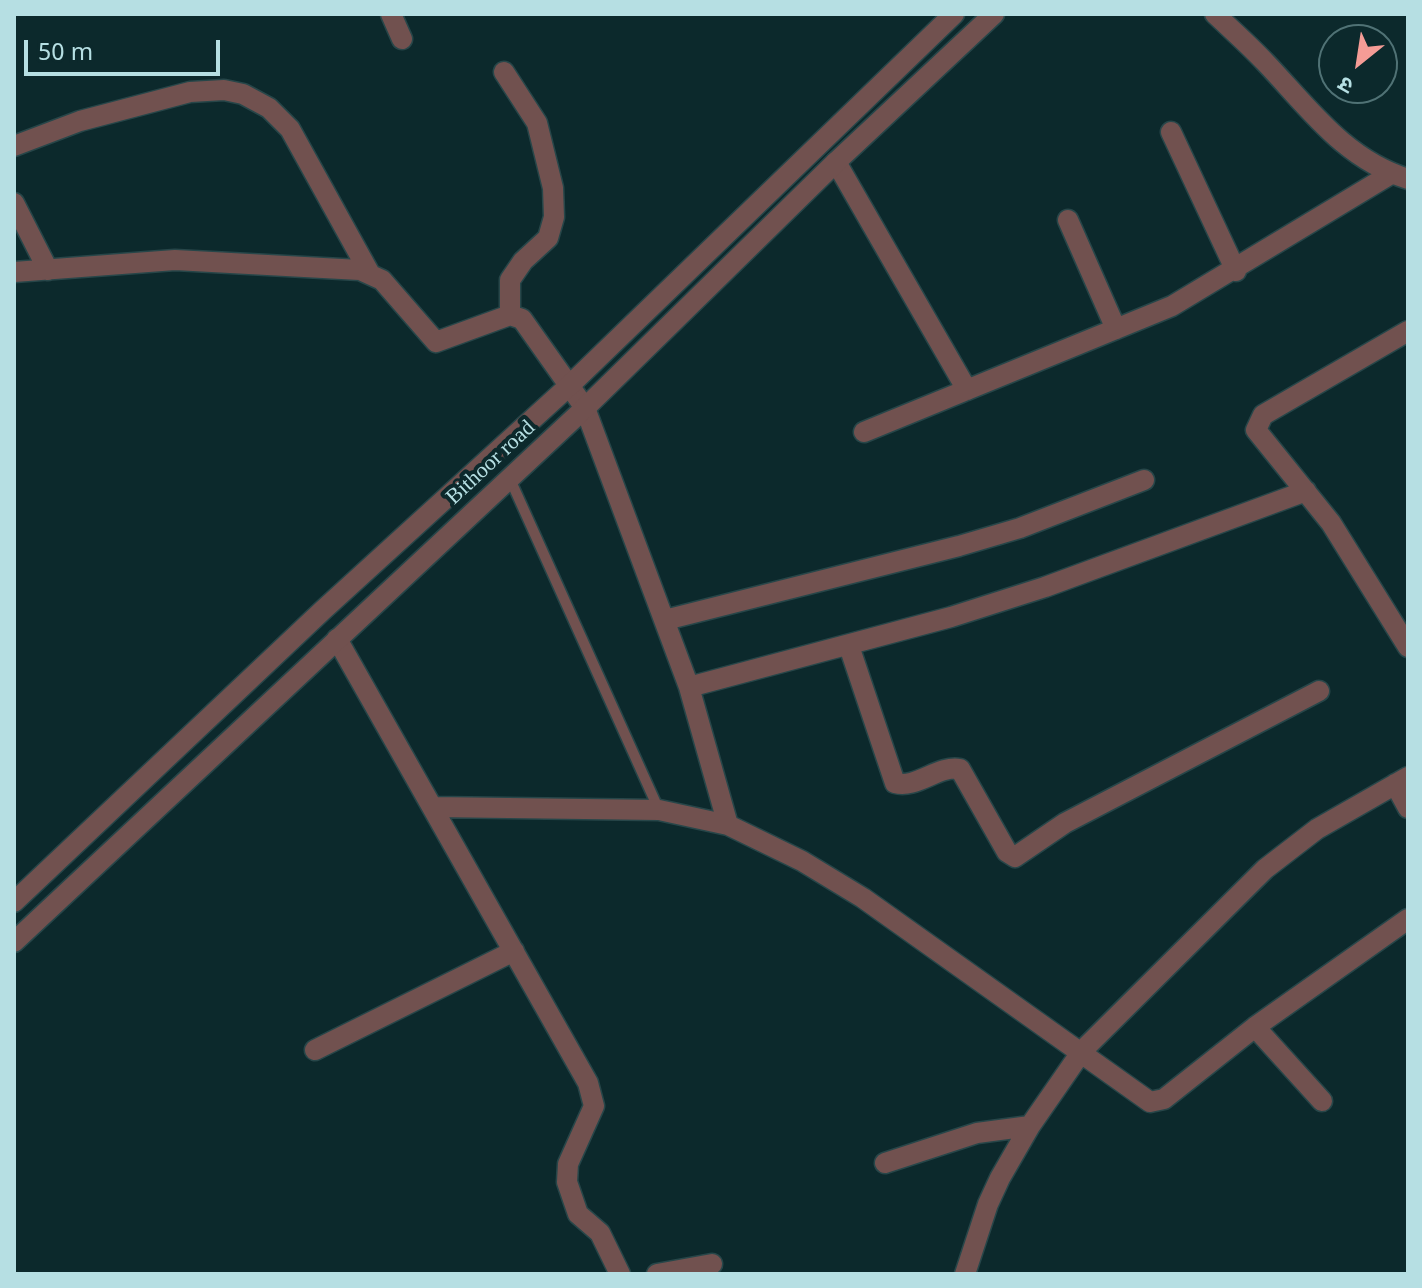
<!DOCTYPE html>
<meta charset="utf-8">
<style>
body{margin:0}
#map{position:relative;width:1422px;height:1288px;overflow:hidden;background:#0c292c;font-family:Georgia,"Noto Sans Devanagari",serif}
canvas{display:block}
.frame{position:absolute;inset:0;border:16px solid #b6dfe3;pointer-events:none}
.north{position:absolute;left:1318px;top:24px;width:80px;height:80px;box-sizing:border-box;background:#0c292c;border:2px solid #507275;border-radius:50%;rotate:210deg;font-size:22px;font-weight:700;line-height:32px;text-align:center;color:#b6dfe3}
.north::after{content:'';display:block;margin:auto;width:28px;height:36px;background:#f59c96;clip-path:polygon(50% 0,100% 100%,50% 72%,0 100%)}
.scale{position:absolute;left:24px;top:40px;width:196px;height:36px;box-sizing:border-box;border:4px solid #b6dfe3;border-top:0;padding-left:10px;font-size:24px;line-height:28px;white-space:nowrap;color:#b6dfe3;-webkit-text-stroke:6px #0c292c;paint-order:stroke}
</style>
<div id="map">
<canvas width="1422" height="1288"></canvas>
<div class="frame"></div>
<div class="north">उ</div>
<div class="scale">50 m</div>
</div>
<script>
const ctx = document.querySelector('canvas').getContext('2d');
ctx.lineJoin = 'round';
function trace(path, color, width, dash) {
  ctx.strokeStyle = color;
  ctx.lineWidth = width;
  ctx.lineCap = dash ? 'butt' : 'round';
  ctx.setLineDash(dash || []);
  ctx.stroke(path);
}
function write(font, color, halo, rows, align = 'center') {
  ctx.font = font + ' Georgia,serif';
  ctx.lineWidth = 8;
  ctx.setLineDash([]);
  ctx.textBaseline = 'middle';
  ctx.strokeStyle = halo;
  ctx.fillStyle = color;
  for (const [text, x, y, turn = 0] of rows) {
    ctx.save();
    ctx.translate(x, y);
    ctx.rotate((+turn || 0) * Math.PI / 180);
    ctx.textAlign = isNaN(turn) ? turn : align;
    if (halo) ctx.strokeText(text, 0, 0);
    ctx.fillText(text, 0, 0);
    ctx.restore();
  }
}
const service = new Path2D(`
 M 510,479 L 659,810`);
const minor = new Path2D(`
 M 391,14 L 402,39
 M 1215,14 C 1232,30 1249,45 1265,62 C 1309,108 1344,159 1408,179
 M 504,72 L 537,123 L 553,188 L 554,217 L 548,238 L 523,261 L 510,280 L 510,315
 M 1171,132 L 1236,271
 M 14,146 L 80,121 L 190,92 L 224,90 L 243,94 L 269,108 L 290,129 L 369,272
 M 836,162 L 967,390
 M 14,203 L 48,270
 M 1068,220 L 1116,329
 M 14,272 L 175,260 L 360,270 L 382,280 L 436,342 L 510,315 L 522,319 L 585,408 L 689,687 L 728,825
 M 1408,331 L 1263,415 L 1256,430 L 1331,523 L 1408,647
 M 864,432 L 1172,306 L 1391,174
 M 665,620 L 959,546 L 1020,528 L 1144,480
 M 337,639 L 588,1083 L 594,1106 L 568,1164 L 567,1182 L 578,1214 L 600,1233 L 620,1274
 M 849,646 L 895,783 C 917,789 938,765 960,769 L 1007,852 L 1015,857 L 1065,823 L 1319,691
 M 689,687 L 951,617 L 1045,587 L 1306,491
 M 1395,784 L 1408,808
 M 433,807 L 659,810 L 728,825 L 802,861 L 863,898 L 1150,1102 L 1164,1099 L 1255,1027 L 1408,919
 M 1255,1027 L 1322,1101
 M 315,1050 L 514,951
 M 885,1163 L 977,1133 L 1030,1126
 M 657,1274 L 712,1264
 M 965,1274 L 988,1204 L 1000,1178 L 1030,1126 L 1082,1051 L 1265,869 L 1317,829 L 1408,777`);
const tertiary = new Path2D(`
 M 14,902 L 322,611 L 570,385 L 954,14
 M 14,942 L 585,408 L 836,162 L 994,14`);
trace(service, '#274649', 13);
trace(minor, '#274649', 23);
trace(tertiary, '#274649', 23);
trace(service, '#71514f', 10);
trace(minor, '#71514f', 20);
trace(tertiary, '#71514f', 20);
write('22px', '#b6dfe3', '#0c292c', [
 ["Bithoor road",491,463,-43]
]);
</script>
